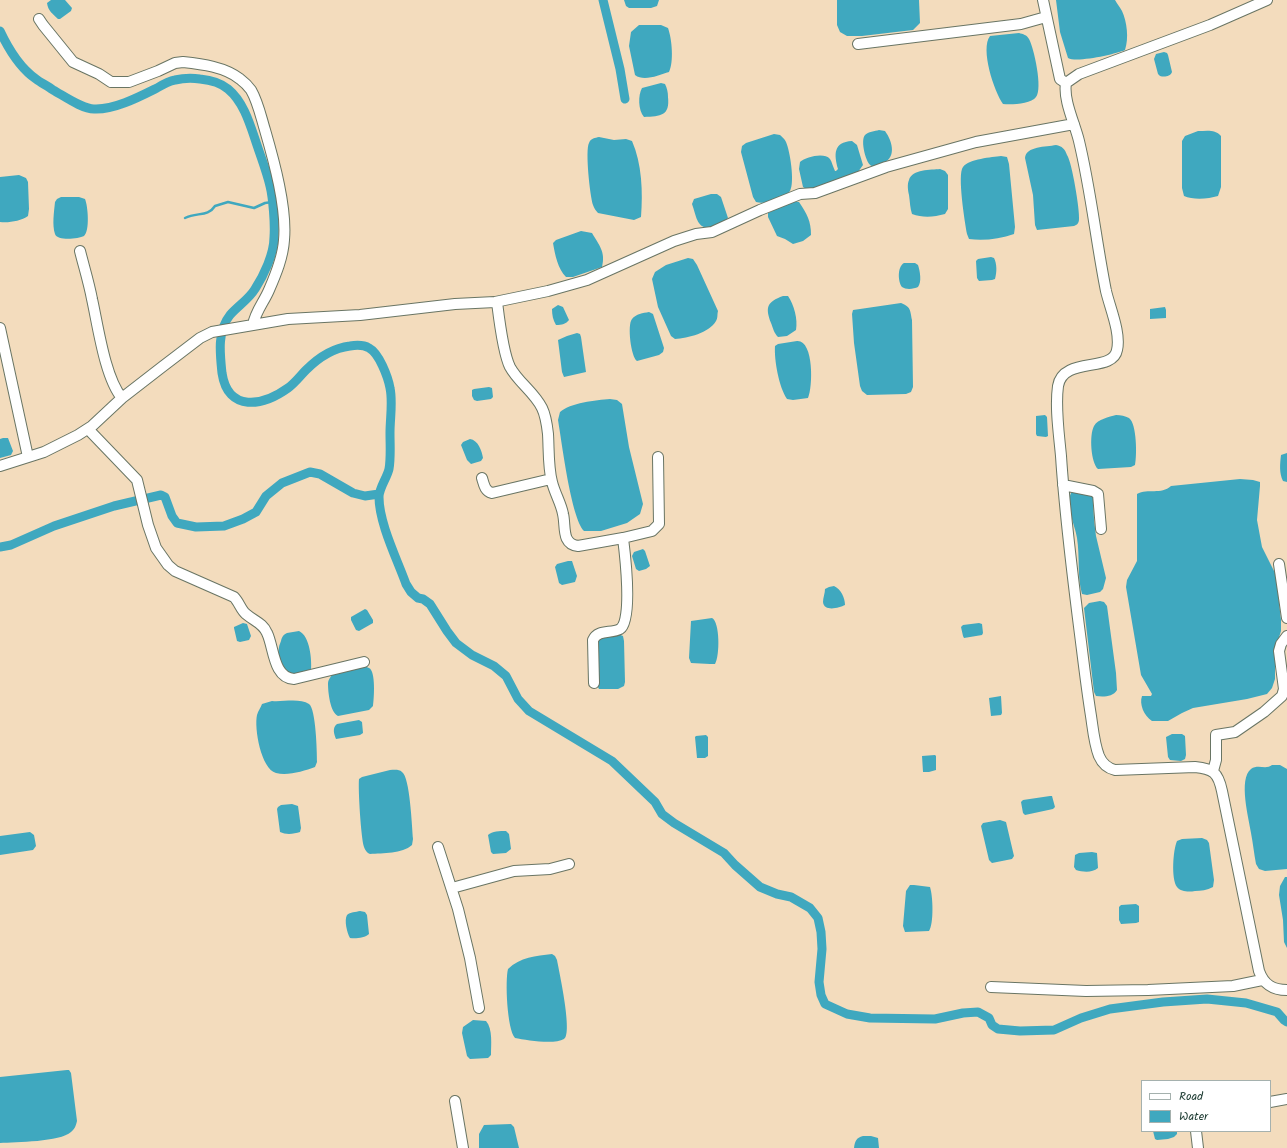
<!DOCTYPE html>
<style>
body{margin:0}
#map{position:relative;width:1287px;height:1148px;overflow:hidden;background:#f3dcbd;font-family:Kalam,sans-serif}
canvas{display:block}
.legend{position:absolute;left:1141px;top:1080px;width:130px;height:52px;box-sizing:border-box;background:#fff;border:1px solid #a5b1ae;margin:0;padding:5px 7px;list-style:none;font-size:12px;color:#1f3d34}
.legend li{display:flex;align-items:center;gap:8px;height:20px}
.legend b{width:20px;border:1px solid #a5b1ae}
</style>
<div id="map">
<canvas width="1287" height="1148"></canvas>
<ul class="legend">
<li><b style="height:5px;background:#fff"></b>Road</li>
<li><b style="height:11px;background:#3fa8bf"></b>Water</li>
</ul>
</div>
<script>
const ctx = document.querySelector('canvas').getContext('2d');
ctx.lineJoin = 'round';
function fill(path, color) {
  ctx.fillStyle = color;
  ctx.fill(path, 'evenodd');
}
function trace(path, color, width, dash) {
  ctx.strokeStyle = color;
  ctx.lineWidth = width;
  ctx.lineCap = dash ? 'butt' : 'round';
  ctx.setLineDash(dash || []);
  ctx.stroke(path);
}
fill(new Path2D(`
 M 51,0 L 65,0 L 72,8 L 71,11 L 60,19 L 58,19 C 53,14 48,11 47,3 Z
 M 624,0 L 659,0 L 657,6 L 651,8 L 629,8 L 626,6 Z
 M 837,0 L 919,0 L 920,23 L 913,30 L 862,36 L 847,36 L 840,32 L 837,25 Z
 M 1056,0 L 1115,0 C 1117,4 1120,7 1122,11 C 1127,22 1129,38 1125,50 C 1116,54 1077,63 1068,58 L 1060,32 Z
 M 639,25 L 661,25 L 668,28 C 672,39 674,62 669,72 C 659,75 644,82 635,75 L 629,46 L 631,32 Z
 M 1019,33 C 1023,34 1027,35 1029,39 C 1034,48 1043,89 1036,97 C 1031,104 1011,105 1003,104 C 994,91 980,49 990,36 Z
 M 1164,52 L 1167,53 L 1168,55 L 1172,72 C 1170,77 1164,77 1160,76 L 1158,74 L 1154,59 L 1156,54 Z
 M 661,83 L 665,84 C 667,88 668,92 668,97 C 670,116 661,116 644,117 C 638,110 638,95 642,88 Z
 M 879,130 L 885,131 C 893,142 897,159 881,164 C 879,165 875,167 872,166 C 866,165 860,140 865,135 C 868,132 875,131 879,130 Z
 M 1198,131 C 1207,131 1215,129 1221,136 L 1221,187 L 1218,196 C 1208,199 1193,200 1184,196 L 1182,188 L 1182,141 L 1185,136 Z
 M 774,134 L 780,135 C 782,137 785,139 786,142 C 790,151 795,182 790,191 C 784,199 765,205 756,202 L 753,197 L 741,152 L 742,146 L 746,143 Z
 M 599,137 L 614,140 L 626,139 L 632,141 C 642,164 643,192 641,217 L 634,220 L 598,213 C 596,211 594,208 593,205 C 590,196 585,150 589,143 C 591,138 595,138 599,137 Z
 M 852,141 L 857,145 L 863,165 L 858,172 L 818,187 L 808,190 L 803,187 L 799,169 L 800,162 C 806,157 824,152 830,159 C 832,162 833,167 835,171 L 836,171 L 838,169 C 834,155 833,142 852,141 Z
 M 1056,145 C 1062,146 1065,149 1067,155 C 1072,162 1080,211 1079,219 C 1079,223 1077,225 1074,226 L 1037,230 L 1035,225 L 1033,195 L 1025,158 C 1026,146 1046,147 1056,145 Z
 M 1001,156 L 1007,157 L 1009,164 L 1015,227 L 1014,234 C 1000,239 983,241 969,239 L 967,234 C 965,223 957,174 963,167 C 969,159 992,157 1001,156 Z
 M 940,169 L 945,171 L 948,175 L 948,209 L 945,214 C 934,217 923,218 912,214 C 910,208 910,202 909,195 C 908,191 907,184 909,180 C 912,169 931,170 940,169 Z
 M 19,175 L 26,178 L 28,182 L 29,209 L 28,216 C 21,221 9,223 0,222 L 0,177 Z
 M 711,194 L 717,194 L 721,197 L 728,218 C 724,222 721,223 715,226 C 697,232 697,218 692,204 L 694,199 Z
 M 61,197 L 79,197 L 85,199 C 88,206 90,231 84,236 C 78,239 57,241 55,234 C 52,225 54,212 55,202 L 57,199 Z
 M 792,201 L 799,202 C 807,214 811,221 811,235 L 803,241 L 793,244 L 785,239 L 777,236 L 768,217 L 768,213 Z
 M 581,231 L 592,233 C 599,245 606,252 602,267 L 573,277 L 566,277 C 558,269 555,255 553,243 L 556,240 Z
 M 991,257 L 994,258 C 997,264 997,272 995,279 L 992,280 L 979,281 L 977,278 L 976,261 L 978,259 Z
 M 688,258 L 693,259 L 697,265 L 718,311 C 717,315 718,318 716,321 C 709,333 688,338 675,339 L 671,336 L 658,307 L 652,279 L 655,272 L 666,265 Z
 M 904,263 L 915,263 L 918,265 C 920,271 922,282 918,287 C 914,289 906,290 902,287 C 898,282 897,267 904,263 Z
 M 783,296 L 788,296 C 794,305 798,319 796,330 L 787,336 L 778,337 C 774,333 773,328 771,323 C 765,307 767,302 783,296 Z
 M 901,303 C 911,307 910,310 912,320 L 913,387 L 911,392 L 906,394 L 867,395 L 862,391 L 860,386 L 854,343 L 852,314 L 853,310 L 860,309 Z
 M 558,305 L 563,307 L 569,320 C 566,324 562,325 556,325 C 553,320 552,315 552,309 Z
 M 1165,307 L 1166,310 L 1166,318 L 1150,319 L 1150,309 Z
 M 649,312 L 653,314 L 664,348 L 663,352 L 659,355 L 637,361 C 631,357 627,325 632,319 C 636,314 643,313 649,312 Z
 M 577,333 L 580,334 L 581,337 L 586,372 L 564,377 L 562,372 L 558,340 L 567,336 Z
 M 797,341 C 814,340 813,387 808,398 L 793,400 L 787,399 C 779,387 774,360 775,346 L 778,344 Z
 M 489,387 L 492,388 L 493,397 L 491,399 L 477,401 L 474,400 L 472,396 L 472,390 L 474,389 Z
 M 610,399 L 617,400 L 622,404 L 629,447 L 643,504 L 640,514 L 627,523 L 601,531 L 584,531 C 571,517 562,443 558,420 L 560,412 C 570,403 596,400 610,399 Z
 M 1045,415 L 1047,417 L 1048,436 L 1046,437 L 1037,436 L 1036,434 L 1036,416 Z
 M 1116,415 C 1121,415 1125,416 1129,418 C 1137,424 1137,456 1135,465 L 1131,467 L 1098,469 C 1091,463 1089,435 1094,426 C 1098,419 1109,417 1116,415 Z
 M 3,438 L 8,438 L 13,451 L 11,455 L 0,458 L 0,439 Z
 M 470,439 C 478,440 482,451 483,458 L 481,461 L 471,464 L 467,460 L 461,445 L 463,442 Z
 M 1287,453 L 1287,482 L 1283,481 C 1279,473 1280,464 1281,455 Z
 M 1240,479 L 1253,480 L 1260,482 L 1260,486 L 1257,520 L 1262,547 L 1276,575 L 1281,620 L 1281,631 L 1275,650 L 1275,679 L 1272,688 L 1267,694 L 1247,699 L 1193,708 L 1182,713 L 1168,721 L 1152,721 C 1144,716 1139,704 1142,696 L 1151,696 L 1152,694 L 1141,675 L 1126,587 L 1127,580 L 1137,561 L 1137,494 C 1148,488 1161,495 1171,486 Z
 M 1074,491 L 1091,494 L 1093,497 L 1094,520 L 1096,536 L 1106,578 L 1103,589 L 1100,592 L 1087,595 L 1082,594 C 1077,576 1080,557 1077,538 C 1075,524 1065,506 1071,493 Z
 M 643,549 L 645,551 L 650,566 L 646,569 L 639,571 L 636,569 L 632,556 L 634,552 Z
 M 568,561 L 572,561 L 577,576 L 575,582 L 562,585 L 559,583 L 555,567 L 557,564 Z
 M 834,586 C 841,589 845,598 845,605 C 839,608 824,612 823,602 C 823,598 825,593 825,589 L 829,587 Z
 M 1100,601 L 1104,602 L 1107,606 L 1116,673 L 1117,690 C 1113,697 1103,697 1096,696 L 1094,692 L 1084,608 L 1089,603 Z
 M 365,609 L 367,610 L 373,620 L 373,623 L 359,631 L 356,630 L 351,620 L 351,617 Z
 M 712,618 C 720,622 720,656 715,664 L 710,664 L 691,663 L 689,658 L 691,621 Z
 M 243,623 L 247,624 L 251,636 L 249,640 L 240,642 L 237,641 L 234,628 L 234,627 Z
 M 979,623 L 982,624 L 983,633 L 982,635 L 964,638 L 963,636 L 961,627 L 963,625 Z
 M 299,631 C 310,636 312,660 311,671 L 290,675 C 280,665 275,654 281,641 C 282,637 283,635 287,633 C 291,632 295,632 299,631 Z
 M 618,634 L 623,636 L 624,641 L 625,682 L 624,686 L 618,689 L 599,689 L 597,685 L 597,643 L 599,638 Z
 M 359,667 C 362,667 366,666 369,668 C 376,671 374,699 373,706 L 369,710 L 338,716 C 330,712 328,692 328,683 C 328,680 330,678 332,675 Z
 M 1001,696 L 1002,713 L 1001,715 L 991,716 L 989,698 Z
 M 272,701 C 283,702 300,698 309,704 C 316,709 317,752 317,762 L 315,767 C 304,771 288,776 276,773 C 261,769 254,728 257,715 C 258,711 261,707 262,704 Z
 M 359,720 L 362,722 L 363,733 L 360,735 L 336,739 C 334,734 332,728 337,724 Z
 M 1172,734 L 1182,734 L 1185,736 L 1186,755 L 1185,759 L 1181,761 L 1170,760 L 1168,757 L 1166,737 Z
 M 706,735 L 708,737 L 708,756 L 705,758 L 697,758 L 695,737 L 696,736 Z
 M 935,755 L 936,756 L 936,770 L 929,772 L 923,772 L 922,756 Z
 M 1272,765 L 1280,765 L 1287,769 L 1287,869 L 1265,871 L 1259,869 L 1256,864 C 1254,854 1253,843 1251,833 C 1249,819 1238,779 1251,769 C 1258,764 1266,770 1272,765 Z
 M 390,770 C 394,770 399,769 402,772 C 410,777 412,827 413,839 L 412,845 C 402,854 383,853 370,854 C 367,853 365,850 364,847 C 361,838 358,789 359,779 L 362,777 Z
 M 1050,796 L 1052,796 L 1055,807 L 1053,809 L 1025,815 L 1023,813 L 1021,802 L 1023,800 Z
 M 292,804 L 298,806 L 301,828 L 300,832 C 294,834 286,835 280,832 L 277,809 L 278,807 L 281,805 Z
 M 1000,820 L 1006,822 L 1014,856 L 1012,859 L 992,863 L 989,860 L 981,826 L 983,823 Z
 M 506,831 L 509,834 L 511,849 L 506,853 L 493,854 L 491,852 L 488,835 C 492,831 500,831 506,831 Z
 M 30,832 L 34,835 L 36,846 L 33,850 L 0,855 L 0,836 Z
 M 1202,838 L 1207,840 L 1209,843 L 1214,880 L 1213,887 C 1207,890 1201,891 1195,891 C 1189,892 1181,892 1177,887 C 1171,879 1173,850 1177,841 L 1182,839 Z
 M 1092,852 L 1097,853 L 1098,868 C 1092,873 1083,872 1076,870 L 1074,867 L 1075,855 L 1079,853 Z
 M 1285,877 L 1287,877 L 1287,948 L 1284,942 L 1283,920 L 1279,895 L 1280,886 Z
 M 910,885 L 914,885 L 930,887 C 933,896 934,924 929,931 L 905,932 L 903,926 L 906,891 Z
 M 1136,904 L 1139,906 L 1139,922 L 1136,923 L 1121,924 L 1119,920 L 1119,907 L 1121,905 Z
 M 360,911 L 365,912 L 367,915 L 369,934 C 365,938 355,939 350,938 C 347,933 344,920 347,915 C 350,912 356,912 360,911 Z
 M 552,954 L 555,956 L 557,960 C 559,971 573,1034 564,1039 C 554,1045 526,1040 515,1038 C 507,1029 505,980 508,969 C 520,957 536,956 552,954 Z
 M 473,1020 L 486,1021 C 493,1029 491,1045 491,1055 L 488,1058 L 470,1059 L 467,1056 L 462,1033 L 463,1027 Z
 M 67,1070 L 69,1070 L 71,1073 L 77,1121 C 76,1125 75,1129 71,1132 C 60,1142 16,1142 0,1143 L 0,1077 Z
 M 511,1124 L 514,1127 L 519,1148 L 479,1148 L 479,1134 L 484,1125 Z
 M 1153,1131 L 1177,1131 L 1177,1134 L 1174,1137 L 1168,1139 L 1157,1140 L 1155,1139 Z
 M 863,1136 L 871,1136 L 878,1138 L 879,1148 L 854,1148 C 855,1141 856,1138 863,1136 Z`), '#3fa8bf');
trace(new Path2D(`
 M 185,218 C 197,212 208,217 215,206 L 228,202 L 254,208 L 265,203 L 272,202`), '#3fa8bf', 2.5);
trace(new Path2D(`
 M 603,0 L 620,69 L 625,99
 M 0,31 C 8,48 20,68 36,79 C 41,83 48,86 53,90 C 64,96 82,109 94,109 C 114,110 139,97 157,88 C 162,85 169,81 175,80 C 184,78 192,78 200,79 C 210,80 221,83 228,89 C 245,103 251,128 258,148 C 262,160 267,173 270,186 C 273,198 275,225 274,237 C 274,254 264,275 255,289 C 249,299 238,306 230,315 C 217,331 220,354 222,373 C 228,413 263,406 288,388 C 295,383 300,376 306,370 C 318,358 333,348 350,346 C 356,345 364,345 369,348 C 379,353 388,377 390,388 C 393,402 390,418 390,433 C 390,445 391,458 389,469 C 387,478 379,488 379,497 C 379,523 397,559 406,584 L 411,592 L 418,598 L 423,599 L 430,604 L 447,631 L 456,643 L 472,655 L 494,666 L 506,676 L 518,699 L 529,711 L 612,761 L 655,802 L 662,814 L 674,823 L 724,853 L 735,865 L 760,887 L 777,894 L 791,897 L 810,908 L 818,918 L 821,932 L 822,949 L 819,982 L 821,995 L 825,1004 L 847,1014 L 870,1018 L 935,1019 L 963,1013 L 978,1012 L 989,1018 L 992,1025 L 998,1029 L 1020,1031 L 1054,1030 L 1081,1018 L 1110,1009 L 1163,1002 L 1207,999 L 1246,1003 L 1277,1012 L 1284,1020 L 1287,1022
 M 0,547 L 11,545 L 54,526 L 114,506 L 161,495 L 165,497 L 172,516 L 177,523 L 196,527 L 224,526 L 243,519 L 256,512 L 266,496 L 282,483 L 310,472 L 320,474 L 353,493 L 365,496 L 379,494`), '#3fa8bf', 9);
const minor = new Path2D(`
 M 1043,0 L 1060,79 L 1066,83
 M 1267,0 L 1210,25 L 1079,74 L 1066,83 C 1063,100 1075,124 1079,141 C 1091,191 1096,241 1106,291 C 1110,308 1121,333 1117,350 C 1113,373 1063,356 1058,386 C 1055,408 1059,434 1061,456 C 1065,518 1073,580 1081,642 C 1084,666 1087,691 1091,716 C 1093,729 1094,743 1099,756 C 1102,763 1107,768 1115,770 L 1195,767 C 1213,769 1218,772 1222,791 L 1259,971 C 1264,985 1273,990 1287,990
 M 39,19 L 43,25 L 73,62 L 99,74 L 111,82 L 129,82 L 158,71 L 175,63 L 183,62 C 202,64 225,67 240,79 C 244,82 248,86 251,90 C 258,102 261,117 265,130 C 274,161 287,208 284,240 C 283,257 276,274 269,290 C 264,302 255,312 253,325
 M 858,44 L 1021,24 L 1046,17
 M 80,251 C 84,267 89,283 92,299 C 98,326 105,378 122,398
 M 497,302 C 499,318 503,353 510,367 C 518,382 534,392 542,408 C 546,416 547,425 548,434 C 549,450 548,467 552,482 C 555,494 561,503 563,514 C 566,526 561,544 578,546 L 623,538 L 652,531 L 659,524 L 658,457
 M 0,328 L 28,457
 M 88,429 L 137,480 L 148,525 L 156,548 L 168,565 L 175,571 L 234,597 C 239,602 241,610 246,614 C 254,621 263,623 267,633 C 274,647 273,678 294,679 L 364,662
 M 0,466 L 44,452 L 78,435 L 92,426 L 122,398 L 162,367 L 200,338 L 212,332 L 288,319 L 360,315 L 455,304 L 495,302 L 548,291 L 587,280 L 674,241 L 696,234 L 712,232 L 760,210 L 800,194 L 815,193 L 886,167 L 976,142 L 1074,124
 M 482,478 C 484,485 485,491 492,493 L 551,479
 M 1063,485 L 1093,491 L 1098,494 L 1101,529
 M 1279,564 L 1287,618
 M 594,683 L 593,640 C 598,629 611,634 620,629 C 633,621 625,554 623,538
 M 1213,771 L 1216,760 L 1216,735 L 1235,732 L 1264,712 L 1282,696 L 1284,689 L 1279,651 L 1281,644 L 1287,636
 M 438,847 L 458,909 L 470,958 L 479,1008
 M 452,888 L 514,871 L 550,869 L 569,864
 M 991,987 L 1086,991 L 1148,990 L 1233,986 L 1262,980
 M 455,1101 L 463,1148
 M 1270,1102 L 1287,1099
 M 1196,1131 L 1198,1148`);
trace(minor, '#697564', 12);
trace(minor, '#fff', 10);
</script>
